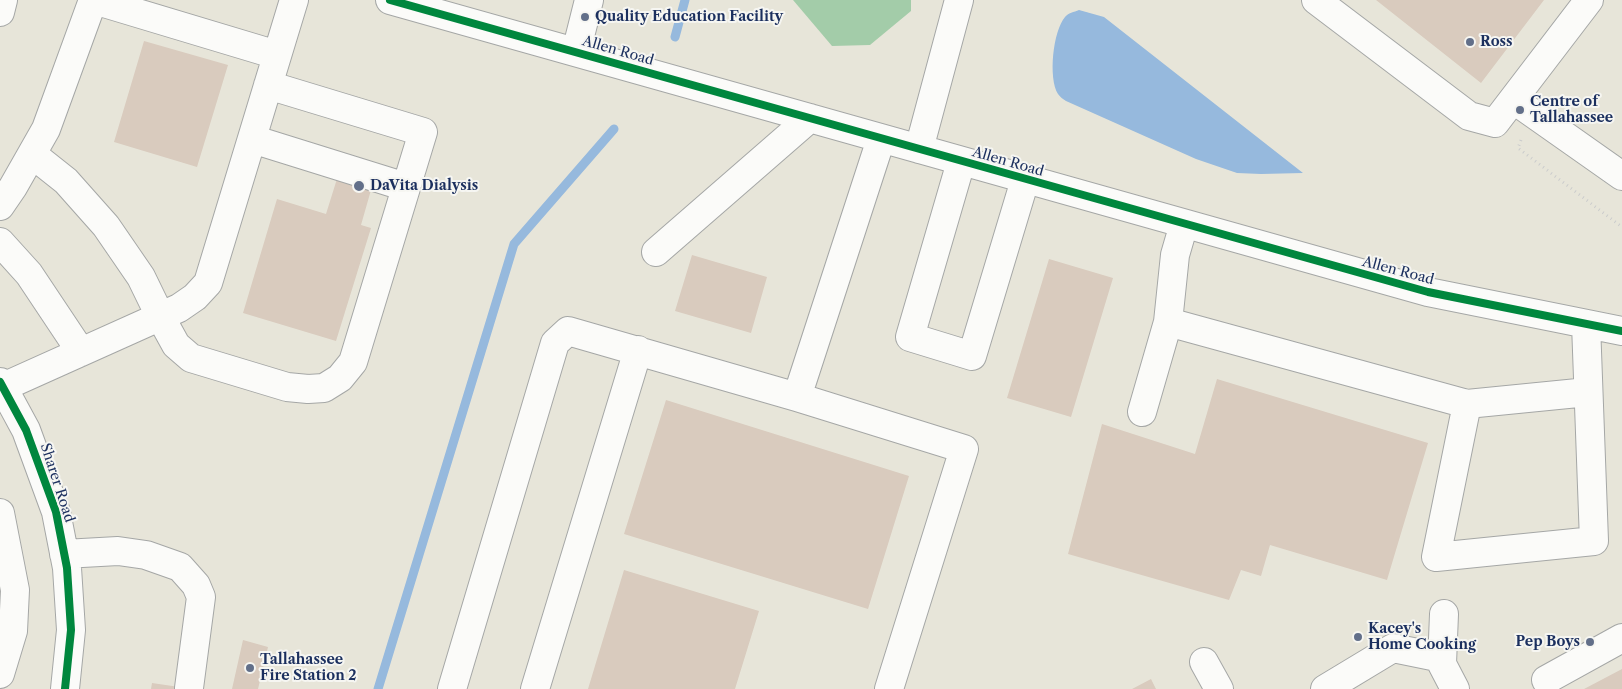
<!DOCTYPE html>
<style>
body{margin:0}
canvas{display:block;background:#e7e5d9}
</style>
<canvas width="1622" height="689"></canvas>
<script>
const ctx = document.querySelector('canvas').getContext('2d');
ctx.lineJoin = 'round';
function fill(path, color) {
  ctx.fillStyle = color;
  ctx.fill(path, 'evenodd');
}
function trace(path, color, width, dash) {
  ctx.strokeStyle = color;
  ctx.lineWidth = width;
  ctx.lineCap = dash ? 'butt' : 'round';
  ctx.setLineDash(dash || []);
  ctx.stroke(path);
}
function write(font, color, halo, rows, align = 'center') {
  ctx.font = font + ' "Libre Caslon Text",serif';
  ctx.lineWidth = 4;
  ctx.setLineDash([]);
  ctx.textBaseline = 'middle';
  ctx.strokeStyle = halo;
  ctx.fillStyle = color;
  for (const [text, x, y, turn = 0] of rows) {
    ctx.save();
    ctx.translate(x, y);
    ctx.rotate((+turn || 0) * Math.PI / 180);
    ctx.textAlign = isNaN(turn) ? turn : align;
    if (halo) ctx.strokeText(text, 0, 0);
    ctx.fillText(text, 0, 0);
    ctx.restore();
  }
}
fill(new Path2D(`
 M 793,0 L 911,0 L 911,11 L 870,45 L 832,46 Z`), '#a3cca9');
fill(new Path2D(`
 M 1079,10 L 1104,17 L 1303,173 L 1261,174 L 1237,173 L 1196,159 L 1066,101 C 1063,99 1060,97 1058,94 C 1048,78 1053,31 1065,17 C 1068,13 1074,12 1079,10 Z`), '#96b9dd');
trace(new Path2D(`
 M 675,37 L 685,0
 M 378,689 L 514,244 L 614,129`), '#96b9dd', 9);
fill(new Path2D(`
 M 1376,0 L 1544,0 L 1481,83 Z
 M 144,41 L 228,65 L 197,167 L 114,142 Z
 M 341,166 L 375,176 L 361,225 L 371,228 L 336,341 L 243,313 L 277,199 L 326,214 Z
 M 692,255 L 767,277 L 751,333 L 675,311 Z
 M 1049,259 L 1113,278 L 1071,417 L 1007,398 Z
 M 1217,379 L 1428,443 L 1387,580 L 1270,545 L 1261,576 L 1241,570 L 1229,600 L 1068,554 L 1102,424 L 1195,454 Z
 M 666,400 L 909,476 L 868,609 L 624,534 Z
 M 624,570 L 759,611 L 735,689 L 588,689 Z
 M 243,640 L 268,647 L 258,689 L 232,689 Z
 M 1622,669 L 1622,689 L 1584,689 Z
 M 1151,679 L 1156,689 L 1132,689 Z
 M 152,683 L 186,688 L 186,689 L 151,689 Z`), '#d9cbbe');
const minor = new Path2D(`
 M 94,0 L 277,55
 M 390,0 L 1428,292 L 1622,331
 M 1316,0 L 1469,116 L 1495,123 L 1589,0
 M 0,12 L 3,0
 M 576,52 L 589,0
 M 1514,100 L 1622,176
 M 252,139 L 406,187
 M 919,149 L 959,0
 M 32,154 L 66,181 L 106,226 L 141,277 L 160,316 L 176,345 L 191,358 L 287,387 L 308,389 L 324,388 L 340,378 L 353,362 L 423,132 L 268,85
 M 961,162 L 910,337 L 972,356 L 1025,180
 M 0,206 L 13,187 L 46,129 L 93,0
 M 0,242 L 29,274 L 81,352
 M 656,252 L 810,118
 M 1168,322 L 1467,404 L 1588,392
 M 0,382 L 26,430 L 56,512 L 67,568 L 71,630 L 65,689
 M 3,387 L 179,308 L 195,297 L 208,283 L 294,0
 M 797,397 L 881,139
 M 1467,404 L 1436,557 L 1594,541 L 1586,324
 M 1142,412 L 1168,322 L 1175,255 L 1184,224
 M 0,513 L 15,590 L 13,631 L 0,674
 M 64,554 L 118,551 L 146,555 L 180,567 L 196,585 L 201,597 L 189,688
 M 1444,614 L 1442,664 L 1455,689
 M 1204,662 L 1219,689
 M 1546,680 L 1622,638
 M 452,689 L 555,343 L 568,331 L 797,397 L 964,449 L 889,689
 M 535,689 L 638,350
 M 1325,689 L 1393,648 L 1442,658`);
trace(minor, '#a5a7a6', 30);
trace(new Path2D(`
 M 1521,140 L 1518,148 L 1622,227`), '#cbcccc', 3, [1, 4]);
trace(minor, '#fbfbf9', 28);
trace(new Path2D(`
 M 390,0 L 1428,292 L 1622,331
 M 0,382 L 26,430 L 56,512 L 67,568 L 71,630 L 65,689`), '#00873e', 8);
for (const [x, y, r, color] of [
 [585,17,5,"#626f89"],
 [1470,42,5,"#626f89"],
 [1520,110,5,"#626f89"],
 [359,186,6,"#626f89"],
 [1358,637,5,"#626f89"],
 [1590,642,5,"#626f89"],
 [250,668,5,"#626f89"]
]) {
  const dot = new Path2D();
  dot.arc(x, y, r, 0, 2 * Math.PI);
  ctx.fillStyle = color;
  ctx.fill(dot);
  trace(dot, '#f6f6f2', 2);
}
write('bold 14px', '#1b2f5e', '#f6f6f2', [
 ["Quality Education Facility",595,17],
 ["Ross",1480,42],
 ["Centre of",1530,102],
 ["Tallahassee",1530,118],
 ["DaVita Dialysis",370,186],
 ["Kacey's",1368,629],
 ["Home Cooking",1368,645],
 ["Pep Boys",1580,642,"right"],
 ["Tallahassee",260,660],
 ["Fire Station 2",260,676]
], 'left');
write('14px', '#1b2f5e', '#f6f6f2', [
 ["Allen Road",618,51,16],
 ["Allen Road",1008,162,16],
 ["Allen Road",1398,271,15],
 ["Sharer Road",57,483,72]
]);
</script>
